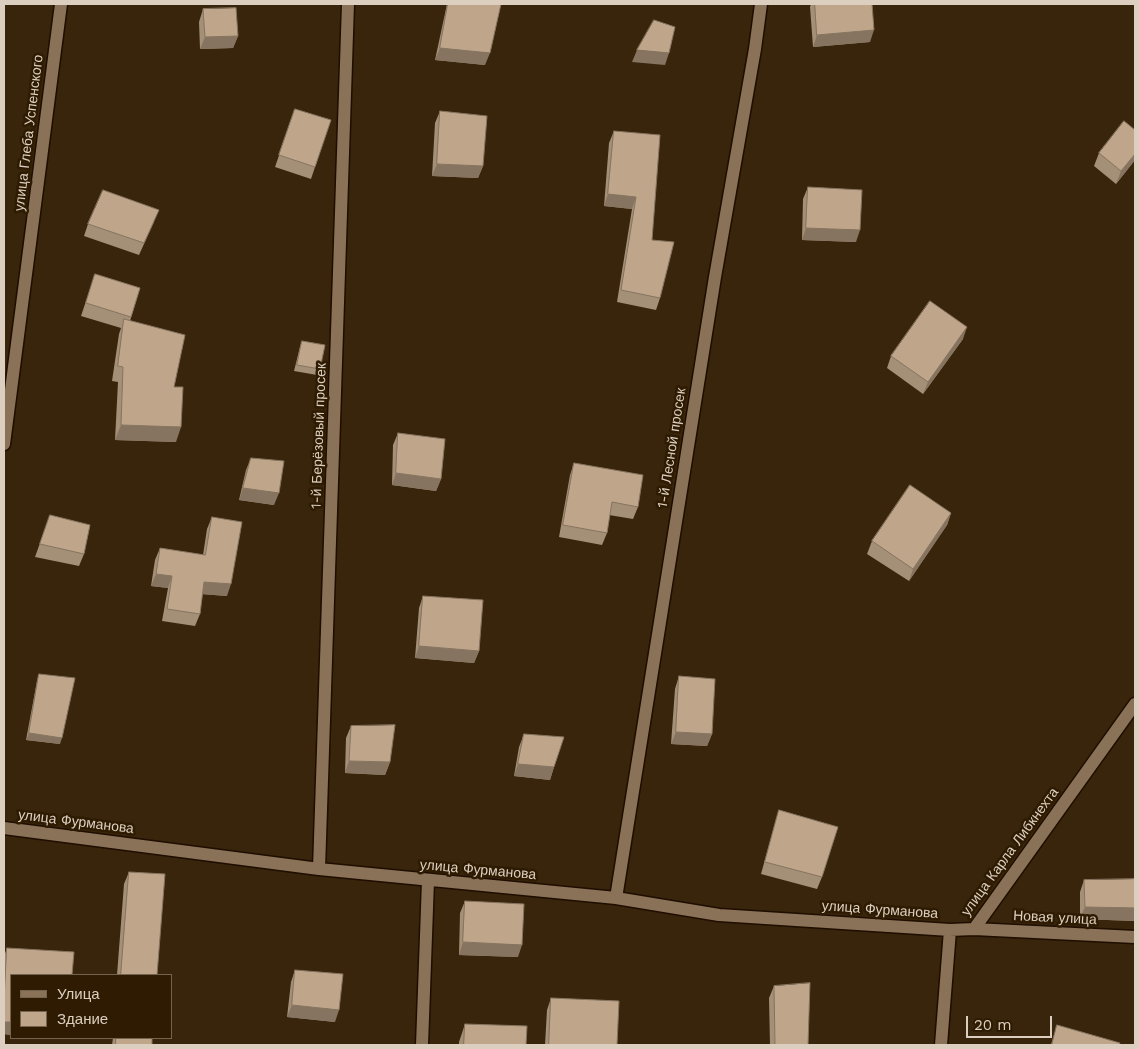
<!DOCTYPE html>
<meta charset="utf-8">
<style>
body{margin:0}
#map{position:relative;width:1139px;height:1049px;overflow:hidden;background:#38250b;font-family:"Work Sans",sans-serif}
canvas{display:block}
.frame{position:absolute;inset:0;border:5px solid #dccfc0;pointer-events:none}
.legend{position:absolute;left:10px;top:974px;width:162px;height:65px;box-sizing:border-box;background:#2e1b02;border:1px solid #74634e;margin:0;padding:6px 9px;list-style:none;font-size:15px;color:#dccfc0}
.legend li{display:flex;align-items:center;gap:10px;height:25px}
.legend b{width:25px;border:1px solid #74634e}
.scale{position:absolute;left:966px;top:1016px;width:86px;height:22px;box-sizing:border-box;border:2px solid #dccfc0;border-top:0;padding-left:6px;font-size:15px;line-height:18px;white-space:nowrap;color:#dccfc0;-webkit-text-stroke:4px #2e1b02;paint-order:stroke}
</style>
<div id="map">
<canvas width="1139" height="1049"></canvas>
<div class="frame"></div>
<ul class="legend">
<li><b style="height:6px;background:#897257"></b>Улица</li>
<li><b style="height:14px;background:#bfa68a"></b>Здание</li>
</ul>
<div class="scale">20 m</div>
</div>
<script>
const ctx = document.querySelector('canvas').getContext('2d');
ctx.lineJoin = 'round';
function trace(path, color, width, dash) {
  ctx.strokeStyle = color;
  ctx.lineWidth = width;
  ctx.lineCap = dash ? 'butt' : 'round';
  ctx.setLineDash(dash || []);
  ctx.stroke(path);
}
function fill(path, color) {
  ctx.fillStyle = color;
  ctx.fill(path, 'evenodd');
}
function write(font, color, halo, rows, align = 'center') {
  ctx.font = font + ' "Work Sans",sans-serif';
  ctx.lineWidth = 5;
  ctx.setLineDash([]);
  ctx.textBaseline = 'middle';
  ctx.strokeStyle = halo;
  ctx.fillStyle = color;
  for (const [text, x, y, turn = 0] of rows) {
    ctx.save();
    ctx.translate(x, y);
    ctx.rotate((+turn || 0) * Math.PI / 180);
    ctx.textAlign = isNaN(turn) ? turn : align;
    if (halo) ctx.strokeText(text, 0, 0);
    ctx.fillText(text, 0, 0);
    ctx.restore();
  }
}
const minor = new Path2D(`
 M 4,444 L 61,4
 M 4,828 L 319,869 L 616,898 L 719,915 L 950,930
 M 319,869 L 348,4
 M 616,898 L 715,277 L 755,49 L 761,4
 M 974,929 L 1135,937
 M 422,1045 L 428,881
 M 941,1045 L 950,930 L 974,929 L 1135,704`);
trace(minor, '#1f0d00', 15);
trace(minor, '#897257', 12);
fill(new Path2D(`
 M 447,4 L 448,4 L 485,65 L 435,60 Z
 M 811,4 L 872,4 L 870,42 L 813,47 L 810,7 Z
 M 203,9 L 238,36 L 233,48 L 200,49 L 199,22 Z
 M 295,109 L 315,167 L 311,179 L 275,167 Z
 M 440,111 L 483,166 L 478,178 L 432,176 L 435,123 Z
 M 1135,130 L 1135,160 L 1116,184 L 1094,166 L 1099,153 Z
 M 614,131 L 652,240 L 660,298 L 656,310 L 617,302 L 632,209 L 604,206 L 609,143 Z
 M 808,187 L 856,242 L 802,240 L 803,199 Z
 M 154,222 L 139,255 L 84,236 L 88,224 Z
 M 95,274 L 140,288 L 130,321 L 174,387 L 176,442 L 115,440 L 118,382 L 112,381 L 119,334 L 121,328 L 81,316 Z
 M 963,339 L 923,394 L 887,368 L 891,356 Z
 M 302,341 L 320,369 L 317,375 L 294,371 L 300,347 Z
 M 398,433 L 441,479 L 436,491 L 392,485 L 393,445 Z
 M 251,458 L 274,505 L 239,500 L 246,470 Z
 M 574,463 L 638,507 L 633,519 L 609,515 L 607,533 L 602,545 L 559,537 L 570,475 Z
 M 951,513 L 947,525 L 909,581 L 867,554 L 872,541 Z
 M 50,515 L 84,554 L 79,566 L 35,557 Z
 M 212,517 L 227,596 L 202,594 L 200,614 L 195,626 L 162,621 L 168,588 L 151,586 L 155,560 L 160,548 L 203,555 L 207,529 Z
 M 423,596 L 479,651 L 474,663 L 415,658 L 419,608 Z
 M 39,674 L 60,744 L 26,740 L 37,681 Z
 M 679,676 L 712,734 L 707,746 L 671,744 L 675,689 Z
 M 351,726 L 390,762 L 385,775 L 345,773 L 346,738 Z
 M 524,734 L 554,767 L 550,780 L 514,776 L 519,747 Z
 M 779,810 L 822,877 L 817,889 L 761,874 L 775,823 Z
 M 129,872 L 157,975 L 117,975 L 124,884 Z
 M 1084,880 L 1135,921 L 1080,919 L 1080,892 Z
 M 465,901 L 518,957 L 459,955 L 460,913 Z
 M 7,948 L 11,975 L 11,1035 L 4,1034 L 4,956 Z
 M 295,970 L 335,1022 L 287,1017 L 291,982 Z
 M 774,986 L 808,1045 L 770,1045 L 769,998 Z
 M 551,998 L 617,1045 L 545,1045 L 547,1010 Z
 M 465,1024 L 526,1045 L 459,1045 L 459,1042 Z
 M 1057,1025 L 1119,1045 L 1051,1045 Z
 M 113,1038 L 152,1038 L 152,1045 L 112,1045 Z`), '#a48f77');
fill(new Path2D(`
 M 874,30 L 870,42 L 813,47 L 817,35 Z
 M 238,36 L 233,48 L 200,49 L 205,37 Z
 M 440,48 L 490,53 L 485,65 L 435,60 Z
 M 637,50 L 669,53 L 665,65 L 632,62 Z
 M 1135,154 L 1135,160 L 1116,184 L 1121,171 Z
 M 437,164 L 483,166 L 478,178 L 432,176 Z
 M 608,194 L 636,197 L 632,209 L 604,206 Z
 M 806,228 L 860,230 L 856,242 L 802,240 Z
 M 967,327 L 963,339 L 923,394 L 928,382 Z
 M 121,425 L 181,427 L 176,442 L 115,440 Z
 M 396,473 L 441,479 L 436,491 L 392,485 Z
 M 243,488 L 279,493 L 274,505 L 239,500 Z
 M 951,513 L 947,525 L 909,581 L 913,569 Z
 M 156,574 L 172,576 L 168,588 L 151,586 Z
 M 204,582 L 231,584 L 227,596 L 200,594 Z
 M 419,646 L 479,651 L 474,663 L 415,658 Z
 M 676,732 L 712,734 L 707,746 L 671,744 Z
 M 29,733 L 62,738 L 60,744 L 26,740 Z
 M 349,761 L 390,762 L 385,775 L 345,773 Z
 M 518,764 L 554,767 L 550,780 L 514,776 Z
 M 1085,907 L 1135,908 L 1135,921 L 1080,919 Z
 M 463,942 L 522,945 L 518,957 L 459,955 Z
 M 292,1005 L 339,1010 L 335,1022 L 287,1017 Z
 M 4,1022 L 11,1022 L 11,1035 L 4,1034 Z`), '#867461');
const building = new Path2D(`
 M 448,4 L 501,4 L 490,53 L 440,48 Z
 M 815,4 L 872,4 L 874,30 L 817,35 Z
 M 236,8 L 238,36 L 205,37 L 203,9 Z
 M 654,20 L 675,27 L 669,53 L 637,50 Z
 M 295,109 L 331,120 L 315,167 L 279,155 Z
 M 440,111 L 487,116 L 483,166 L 437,164 Z
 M 1124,121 L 1135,130 L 1135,154 L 1121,171 L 1099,153 Z
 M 614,131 L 660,135 L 652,240 L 674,242 L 660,298 L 621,290 L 636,197 L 608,194 Z
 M 808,187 L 862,190 L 860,230 L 806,228 Z
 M 103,190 L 159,210 L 144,243 L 88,224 Z
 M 95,274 L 140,288 L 131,317 L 86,303 Z
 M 930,301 L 967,327 L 928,382 L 891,356 Z
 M 124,319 L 185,335 L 174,387 L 183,387 L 181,427 L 121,425 L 123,367 L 118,366 Z
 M 302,341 L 325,345 L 320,369 L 297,365 Z
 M 398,433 L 445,439 L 441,479 L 396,473 Z
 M 251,458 L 284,461 L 279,493 L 243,488 Z
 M 574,463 L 643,475 L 638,507 L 612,502 L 607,533 L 563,525 Z
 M 910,485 L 951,513 L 913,569 L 872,541 Z
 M 50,515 L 90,525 L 84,554 L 40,544 Z
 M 212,517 L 242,522 L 231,584 L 204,582 L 200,614 L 167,609 L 172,576 L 156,574 L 160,548 L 205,555 Z
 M 423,596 L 483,600 L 479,651 L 419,646 Z
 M 39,674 L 75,678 L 62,738 L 29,733 Z
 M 679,676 L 715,679 L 712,734 L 676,732 Z
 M 395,725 L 390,762 L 349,761 L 351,726 Z
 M 524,734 L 564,737 L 554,767 L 518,764 Z
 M 779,810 L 838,827 L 822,877 L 765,862 Z
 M 129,872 L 165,874 L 157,975 L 121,975 Z
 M 1135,879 L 1135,908 L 1085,907 L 1084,880 Z
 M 465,901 L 524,904 L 522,945 L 463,942 Z
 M 7,948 L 74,952 L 72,975 L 11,975 L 11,1022 L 4,1022 L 4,1002 Z
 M 295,970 L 343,974 L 339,1010 L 292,1005 Z
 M 810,983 L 808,1045 L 775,1045 L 774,986 Z
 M 551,998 L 619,1001 L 617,1045 L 549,1045 Z
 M 465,1024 L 527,1026 L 526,1045 L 464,1045 Z
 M 1057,1025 L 1120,1043 L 1119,1045 L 1052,1045 Z
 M 116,1038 L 152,1038 L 152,1045 L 116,1045 Z`);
fill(building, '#bfa68a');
trace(building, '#867461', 1);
write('14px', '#dccfc0', '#2e1b02', [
 ["улица Глеба Успенского",29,133,-83],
 ["1-й Берёзовый просек",319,436,-88],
 ["1-й Лесной просек",672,448,-81],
 ["улица Фурманова",76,822,7],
 ["улица Карла Либкнехта",1010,852,-54],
 ["улица Фурманова",478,870,5],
 ["улица Фурманова",880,910,4],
 ["Новая улица",1055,918,3]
]);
</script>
